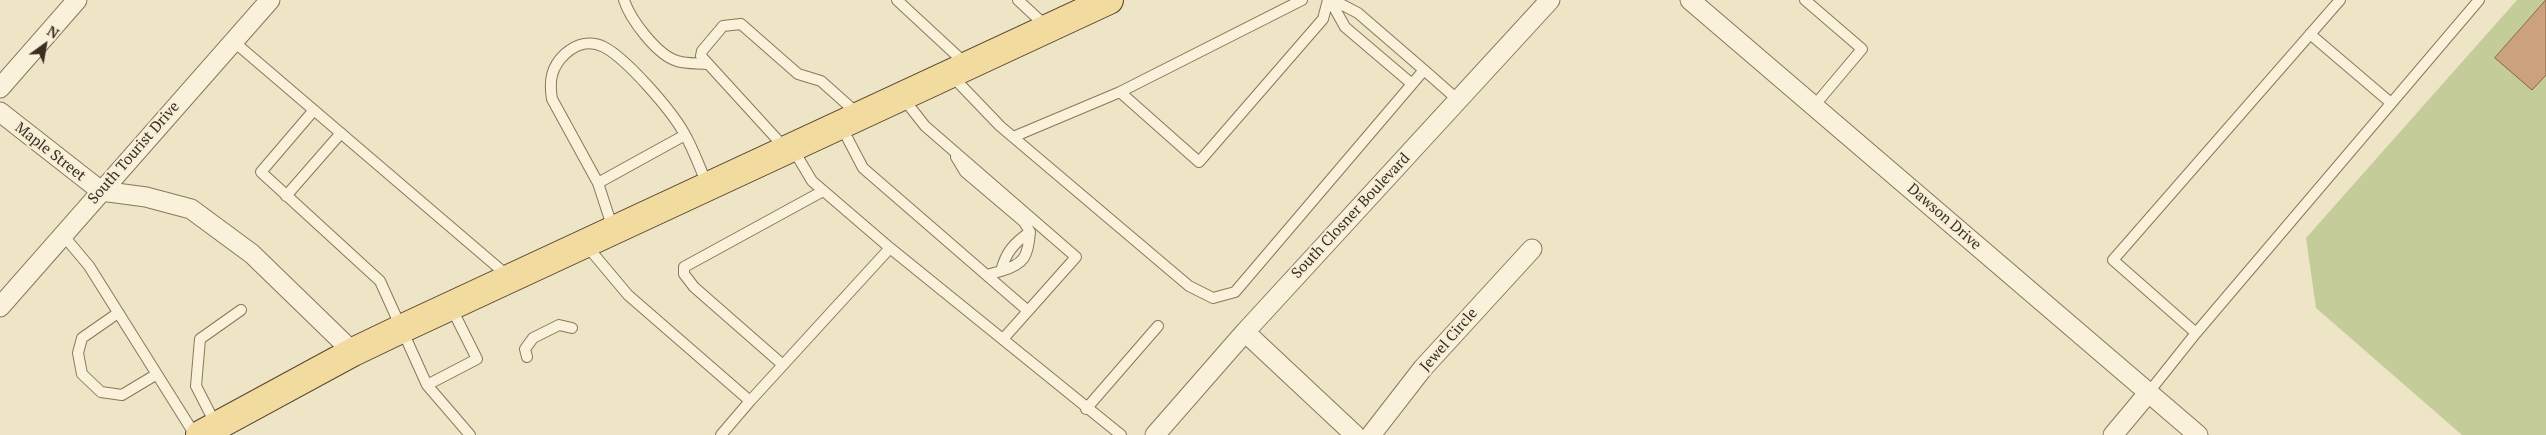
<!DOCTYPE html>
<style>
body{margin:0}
#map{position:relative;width:2546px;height:435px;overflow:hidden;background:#eee4c6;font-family:"PT Serif",serif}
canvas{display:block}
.north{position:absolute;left:20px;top:20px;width:50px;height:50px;-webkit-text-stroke:4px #f6eed6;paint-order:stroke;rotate:32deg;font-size:14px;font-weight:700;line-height:20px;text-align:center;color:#3a2e20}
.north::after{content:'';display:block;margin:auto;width:18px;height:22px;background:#3a2e20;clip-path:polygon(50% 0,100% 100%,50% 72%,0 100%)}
</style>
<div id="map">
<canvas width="2546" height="435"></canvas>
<div class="north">N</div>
</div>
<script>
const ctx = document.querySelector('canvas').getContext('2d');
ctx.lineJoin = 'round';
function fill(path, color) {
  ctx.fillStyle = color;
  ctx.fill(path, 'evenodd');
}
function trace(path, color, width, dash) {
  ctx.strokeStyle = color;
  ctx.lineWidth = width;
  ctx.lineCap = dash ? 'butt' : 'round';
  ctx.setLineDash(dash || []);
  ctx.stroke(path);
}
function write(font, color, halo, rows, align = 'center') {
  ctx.font = font + ' "PT Serif",serif';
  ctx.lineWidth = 4.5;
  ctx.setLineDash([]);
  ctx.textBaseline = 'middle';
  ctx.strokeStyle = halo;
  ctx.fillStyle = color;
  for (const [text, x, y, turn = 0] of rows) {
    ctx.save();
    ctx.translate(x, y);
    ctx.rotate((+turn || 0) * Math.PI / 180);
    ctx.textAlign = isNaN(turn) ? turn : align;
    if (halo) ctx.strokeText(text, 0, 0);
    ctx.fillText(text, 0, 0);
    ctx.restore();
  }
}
fill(new Path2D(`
 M 2517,0 L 2546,0 L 2546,435 L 2462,435 L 2316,308 L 2306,238 Z`), '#c4cd9a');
const building = new Path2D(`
 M 2546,0 L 2546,75 L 2532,90 L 2495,58 Z`);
fill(building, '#cca27d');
trace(building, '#896142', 1);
const service = new Path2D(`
 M 624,0 C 630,19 657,55 677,61 C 686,64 698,63 708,64
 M 897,0 L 966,64
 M 1018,0 L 1048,28
 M 1302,0 L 1120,92 L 1199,162 L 1323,19 L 1328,0
 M 1330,0 L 1345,27 L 1412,84
 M 1805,0 L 1862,49 L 1814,106
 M 2310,34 L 2391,103
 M 233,41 L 508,276
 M 1424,70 L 1458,100
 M 951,75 L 1000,126 L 1189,286 L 1213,298 L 1235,292 L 1424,70 L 1358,13 L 1333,0
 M 314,110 L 261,172 L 380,281 L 427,385 L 477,359 L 451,307
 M 841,126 L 863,168 L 1028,311 L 1076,257 L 925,126 L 903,98
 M 1013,137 L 1120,92
 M 785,148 L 701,56 L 702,51 L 723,26 L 741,24 L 798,74 L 821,81 L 858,114
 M 956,157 L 965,172 L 1024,222 L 1030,232 C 1014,243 1006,252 1001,271 L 987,275
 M 598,183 L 685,135
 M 286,196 L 341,133
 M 613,229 L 598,183 L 552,99 C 549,81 551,67 565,54 C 576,44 590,40 604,47 C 627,59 671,110 684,133 C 694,150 700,169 708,186
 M 63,235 L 89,266 L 195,435
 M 586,245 L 628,295 L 750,401 L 890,248 L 812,181 L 793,149
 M 890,248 L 1121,435
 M 1001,271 C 1025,264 1028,256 1030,232
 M 118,313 L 82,338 L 78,353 L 82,374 L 101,392 L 122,395 L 157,374
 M 2196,333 L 2479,0
 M 1003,339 L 1028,311
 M 527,357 L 525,349 L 533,338 L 559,325 L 572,328
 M 783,365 L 694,287 L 684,274 L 684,267 L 823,191
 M 427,385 L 470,435
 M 2149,392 L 2196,333 L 2113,260 L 2340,0
 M 1086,409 L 1158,326
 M 216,425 L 196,386 L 200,339 L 241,310
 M 721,435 L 750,401`);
const minor = new Path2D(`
 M 1690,0 L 2198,435
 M 0,88 L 77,0
 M 0,112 L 101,191 L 146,197 L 191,209 L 252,254 L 353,352
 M 0,307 L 270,0
 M 1245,332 L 1355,435
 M 1155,435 L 1245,332 L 1550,0
 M 1371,435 L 1423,368 L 1532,249
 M 2113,435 L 2149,392`);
const primary = new Path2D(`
 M 200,435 L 353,352 L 401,329 L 1109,0`);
trace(service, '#8a775c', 12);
trace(minor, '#8a775c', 21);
trace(primary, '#584430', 30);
trace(service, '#f9f1da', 10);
trace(minor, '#f9f1da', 19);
trace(primary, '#f1db9f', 28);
write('15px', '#3a2e20', '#f6eed6', [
 ["Maple Street",50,152,38],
 ["South Tourist Drive",134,153,-49],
 ["South Closner Boulevard",1351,216,-47],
 ["Dawson Drive",1944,217,41],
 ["Jewel Circle",1449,340,-49]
]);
</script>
